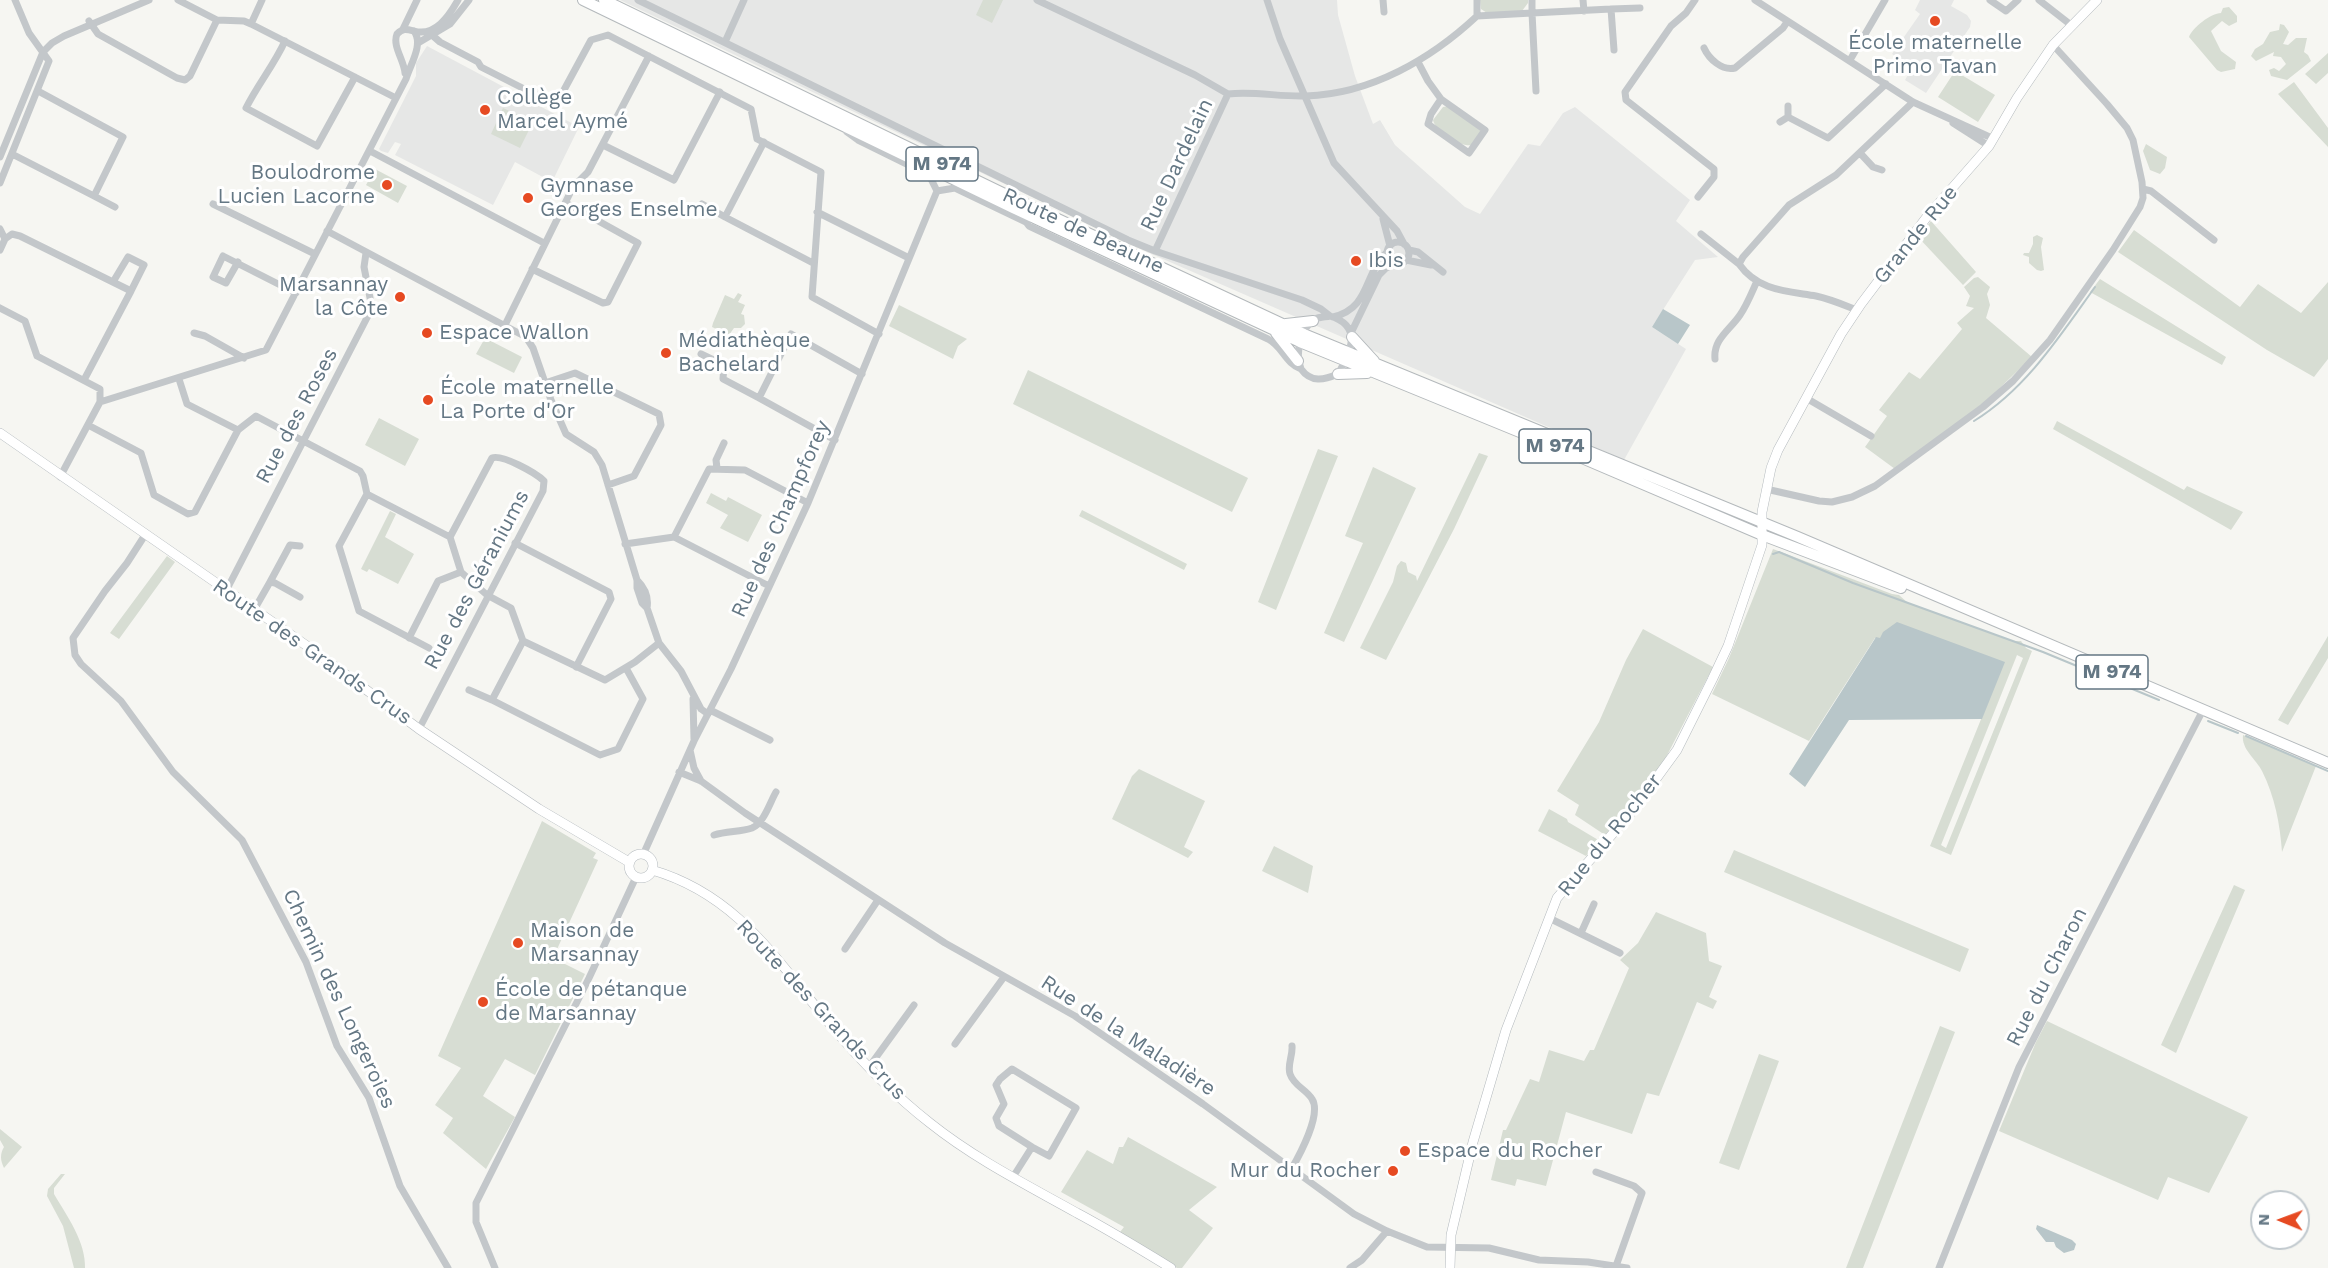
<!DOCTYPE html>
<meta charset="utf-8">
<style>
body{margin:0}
#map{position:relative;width:2328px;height:1268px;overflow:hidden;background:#f6f6f2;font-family:"Work Sans",sans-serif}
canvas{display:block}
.north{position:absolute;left:2250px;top:1190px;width:60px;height:60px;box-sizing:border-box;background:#fff;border:2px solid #c1c9ce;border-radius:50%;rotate:271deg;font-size:16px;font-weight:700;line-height:24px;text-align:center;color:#647784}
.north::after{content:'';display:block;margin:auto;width:21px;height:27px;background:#e64a22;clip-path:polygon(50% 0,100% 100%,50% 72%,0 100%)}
</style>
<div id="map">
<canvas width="2328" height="1268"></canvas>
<div class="north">N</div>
</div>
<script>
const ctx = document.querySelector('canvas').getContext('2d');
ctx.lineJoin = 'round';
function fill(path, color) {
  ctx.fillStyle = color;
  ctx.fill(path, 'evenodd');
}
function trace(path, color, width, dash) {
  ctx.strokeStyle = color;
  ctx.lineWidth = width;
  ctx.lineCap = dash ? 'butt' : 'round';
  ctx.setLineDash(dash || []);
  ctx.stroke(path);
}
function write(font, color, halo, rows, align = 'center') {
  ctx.font = font + ' "Work Sans",sans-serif';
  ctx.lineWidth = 6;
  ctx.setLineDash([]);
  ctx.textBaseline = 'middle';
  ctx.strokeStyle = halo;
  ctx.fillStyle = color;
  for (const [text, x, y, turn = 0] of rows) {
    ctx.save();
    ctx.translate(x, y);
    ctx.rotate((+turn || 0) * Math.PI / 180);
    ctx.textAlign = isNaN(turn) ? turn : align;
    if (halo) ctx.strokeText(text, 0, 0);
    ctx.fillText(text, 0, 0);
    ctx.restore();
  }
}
fill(new Path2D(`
 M 620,0 L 1337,0 L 1338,15 L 1355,76 L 1373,124 L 1380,120 L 1395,145 L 1465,207 L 1480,214 L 1528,144 L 1540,146 L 1563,113 L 1575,107 L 1690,200 L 1676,221 L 1718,257 L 1695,260 L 1652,327 L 1686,349 L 1624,460 L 1147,252 Z
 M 1920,0 L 1954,0 L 1951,6 L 1967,15 L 1971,21 L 1970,27 L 1926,93 L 1905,80 L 1909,73 L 1898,66 L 1901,60 L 1892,54 L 1920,14 L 1915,10 Z
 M 427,46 L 579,127 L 552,182 L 515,162 L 493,205 L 395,155 L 401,144 L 395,142 L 388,153 L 381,151 L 379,149 L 416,76 L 416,63 Z`), '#e6e7e6');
fill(new Path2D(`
 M 983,0 L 1003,0 L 992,23 L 976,15 Z
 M 1480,0 L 1528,0 L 1528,3 L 1522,11 L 1487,13 L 1481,9 Z
 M 2229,7 L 2237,16 L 2237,22 L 2229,26 L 2222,21 L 2211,31 L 2221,51 L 2236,62 L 2235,69 L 2221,72 L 2217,70 L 2189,37 C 2192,28 2211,13 2221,13 L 2223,8 Z
 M 2280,24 L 2284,25 L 2289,32 L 2283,44 L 2288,45 L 2296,38 L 2307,38 L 2304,52 L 2308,55 L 2311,61 L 2287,80 L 2271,76 L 2269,70 L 2274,68 L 2279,71 L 2286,64 L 2281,57 L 2273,56 L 2274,52 L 2256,61 L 2251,56 L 2255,49 L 2263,44 L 2270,32 L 2279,30 Z
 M 2328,53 L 2328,73 L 2316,84 L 2305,74 Z
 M 1955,71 L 1995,95 L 1978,122 L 1938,97 Z
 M 2294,82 L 2328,128 L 2328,147 L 2278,94 Z
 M 1449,106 L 1480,128 L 1481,134 L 1473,145 C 1461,148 1435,131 1433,120 L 1443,107 Z
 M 503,108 L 533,122 L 520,148 L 491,134 Z
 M 2146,144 L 2167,157 L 2165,168 L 2160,174 L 2150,170 L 2143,151 Z
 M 375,169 L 407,186 L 398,203 L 366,185 Z
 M 1931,221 L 1976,272 L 1963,285 L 1918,237 Z
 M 2134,230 L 2240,307 L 2258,284 L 2301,313 L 2328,282 L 2328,359 L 2314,377 L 2267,350 L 2118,252 Z
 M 2037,235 L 2043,238 L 2041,247 L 2044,270 L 2041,271 L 2037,270 L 2029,263 L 2029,257 L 2023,255 L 2024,253 L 2029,253 L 2033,244 L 2033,237 Z
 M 1978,277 L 1990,287 L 1987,294 L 1990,305 L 1986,318 L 2032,357 L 1982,405 L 1895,469 L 1865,447 L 1887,416 L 1879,410 L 1909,372 L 1920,379 L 1962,329 L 1957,323 L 1974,308 L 1966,306 L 1970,296 L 1964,287 L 1974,278 Z
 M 2100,279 L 2226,357 L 2222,365 L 2090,292 Z
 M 738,293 L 742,295 L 738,302 L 745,305 L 741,314 L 744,315 L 745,324 L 741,328 L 734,328 L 729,335 L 712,327 L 713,323 L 725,295 L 734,299 Z
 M 899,305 L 967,339 L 958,346 L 953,359 L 889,326 Z
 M 485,338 L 522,357 L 514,373 L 476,354 Z
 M 1028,370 L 1248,478 L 1232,512 L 1013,404 Z
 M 379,418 L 419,439 L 405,466 L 365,445 Z
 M 2057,421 L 2184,490 L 2187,486 L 2243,512 L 2231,530 L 2053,429 Z
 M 1318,449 L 1338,456 L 1276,610 L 1258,602 Z
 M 1479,453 L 1488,456 L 1454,529 L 1386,660 L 1360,648 L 1393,582 L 1397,566 L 1401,561 L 1406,563 L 1408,572 L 1416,576 L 1417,581 Z
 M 1373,467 L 1416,488 L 1344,642 L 1324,633 L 1363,543 L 1345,536 Z
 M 711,493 L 726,501 L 728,497 L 762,515 L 748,542 L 720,528 L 728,515 L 706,503 Z
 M 1082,510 L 1187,564 L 1184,570 L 1079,516 Z
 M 390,511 L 396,514 L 385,537 L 414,554 L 398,584 L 369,569 L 367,572 L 361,569 Z
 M 1773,549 L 1892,594 L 1899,595 L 1908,603 L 2013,641 L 2021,641 L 2026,648 L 2032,651 L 1951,855 L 1930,846 L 2004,662 L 1875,638 L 1809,741 L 1712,694 L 1729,658 ZM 2017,655 L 2023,658 L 1946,848 L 1941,845 Z
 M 167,556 L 175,562 L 119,639 L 110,633 Z
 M 1643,629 L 1713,667 L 1664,761 L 1642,791 L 1605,835 L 1575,815 L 1579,805 L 1557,791 L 1599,722 L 1626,660 Z
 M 2328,636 L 2328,658 L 2288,725 L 2278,720 Z
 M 2243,735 L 2316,766 L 2282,852 C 2280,824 2275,797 2262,771 C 2256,759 2241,749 2243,735 Z
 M 1139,769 L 1205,801 L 1184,847 L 1193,852 L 1188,858 L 1112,819 L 1132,776 Z
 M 1549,809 L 1567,819 L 1568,822 L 1600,841 L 1586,856 L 1538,831 Z
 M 542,821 L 596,853 L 593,858 L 598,860 L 553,958 L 585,974 L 535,1075 L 505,1059 L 483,1096 L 515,1117 L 486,1169 L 443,1133 L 453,1118 L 435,1105 L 461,1068 L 438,1056 Z
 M 1274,846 L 1313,866 L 1308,893 L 1262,871 Z
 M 1734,850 L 1969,949 L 1960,972 L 1724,872 Z
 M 2234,885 L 2245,890 L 2176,1053 L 2161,1045 Z
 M 1656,912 L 1706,933 L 1709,961 L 1722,966 L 1709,997 L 1717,1001 L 1713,1009 L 1697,1002 L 1659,1096 L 1647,1093 L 1632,1134 L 1566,1112 L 1546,1186 L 1517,1179 L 1515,1186 L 1491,1180 L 1503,1130 L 1506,1130 L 1530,1079 L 1539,1082 L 1549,1050 L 1584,1061 L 1590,1050 L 1594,1050 L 1629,968 L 1620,960 L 1638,943 Z
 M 2047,1021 L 2248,1117 L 2209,1193 L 2168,1177 L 2158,1200 L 1999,1131 L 2036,1042 Z
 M 1940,1026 L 1955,1032 L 1863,1268 L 1846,1268 Z
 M 1759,1054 L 1779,1061 L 1739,1170 L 1719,1163 Z
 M 0,1129 L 22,1147 L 4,1168 C 0,1160 0,1154 4,1147 L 0,1140 Z
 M 1128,1137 L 1217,1187 L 1189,1210 L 1213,1228 L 1182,1268 L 1177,1268 L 1120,1232 L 1124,1227 L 1061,1192 L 1087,1150 L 1113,1164 L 1119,1147 L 1123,1147 Z
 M 61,1174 L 65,1174 L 54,1188 L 54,1194 C 67,1216 86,1242 85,1268 L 74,1268 L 63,1226 L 47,1196 L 48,1189 Z`), '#d7ddd3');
fill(new Path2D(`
 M 1663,309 L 1690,325 L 1678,344 L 1652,327 Z
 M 1897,622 L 2005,662 L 1982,719 L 1849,720 L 1805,787 L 1789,774 L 1876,637 L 1880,638 L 1883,632 Z
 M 2037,1225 L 2072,1240 L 2076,1244 L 2074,1250 L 2064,1253 L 2056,1247 L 2054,1242 L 2046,1242 L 2036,1229 Z`), '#b8c6c9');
trace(new Path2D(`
 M 1974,421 C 2026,389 2060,336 2095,287
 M 1773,554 L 1779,552 L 1853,583 L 2043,652 L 2159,700
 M 2208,721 L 2238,733
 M 2246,736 L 2328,771`), '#b8c6c9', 2);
const secondary = new Path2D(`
 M 0,433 L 310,648 L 419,729 L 539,809 L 629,862
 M629 866a12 12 0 1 1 24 0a12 12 0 1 1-24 0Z
 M 652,870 C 738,895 777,961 830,1024 C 860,1060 894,1095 930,1123 C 975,1159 1027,1185 1077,1213 C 1109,1230 1140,1249 1171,1268
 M 1450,1268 L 1451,1235 L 1473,1142 L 1506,1030 L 1557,898 L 1634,809 L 1677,750 L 1712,680 L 1728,646 L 1762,545 L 1762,512 L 1771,468 L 1778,450 L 1841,334 L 1861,304 L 1926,218 L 1989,146 L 2017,98 L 2053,45 L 2097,0`);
const primary = new Path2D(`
 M 583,0 L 1013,208 L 1300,342 L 1554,446 L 1762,535 L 1901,588
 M 604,0 L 1017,200 L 1304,334 L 1798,537 L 2328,763
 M 1286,324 L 1313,321
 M 1276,333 L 1298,361
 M 1352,337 L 1374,361
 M 1338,374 L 1367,373`);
trace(secondary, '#b3b9bd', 10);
trace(primary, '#b4b9bc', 12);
trace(new Path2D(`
 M 178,0 L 217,20 L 244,21 L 251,24 L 396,98
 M 638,0 L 1128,240 L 1155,251 L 1302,300 L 1321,309 L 1330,316
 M 1037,0 L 1195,75 L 1228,94
 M 1267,0 L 1280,39 L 1334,163 L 1397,231 L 1404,244
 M 1383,0 L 1384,12
 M 1477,0 L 1477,16
 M 1583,0 L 1584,11
 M 1695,0 L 1686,13 L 1671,26 L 1625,92 L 1626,100 L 1714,169 L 1714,177 L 1698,197
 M 1755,0 L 1913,102 L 1994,139
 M 1990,0 L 2006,11 L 2018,0
 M 2039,0 L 2071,25
 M 1477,16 L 1532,13 L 1532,0
 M 89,21 L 98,34 L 177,78 L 185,80 L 190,76 L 217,20
 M 251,24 L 262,0
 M 403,29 L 417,0
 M 432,35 L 440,42 L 478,62 L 481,67 L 552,103 L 558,101 L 591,40 L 608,35 L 751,109 L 757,139 L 821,172 L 812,297 L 879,334
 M 285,41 C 274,65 258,84 246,108 L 317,146 L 355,77
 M 725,42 L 744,0
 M 418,43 L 450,24 L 469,0
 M 1704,48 C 1709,59 1722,71 1735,68 L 1783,28 L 1787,22
 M 1614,50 L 1611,9 L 1640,8
 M 1850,60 L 1885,0
 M 1418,62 L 1428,81 L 1441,99
 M 405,73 C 404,60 392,46 397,34 C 403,28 406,29 414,31 C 435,37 449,16 458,0
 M 1536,91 L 1532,13 L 1611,9
 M 1228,94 C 1254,91 1280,97 1306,96 C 1371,94 1431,59 1477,16
 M 1441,99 L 1485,130 L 1469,153 L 1428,124 L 1431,114 Z
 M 1788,117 L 1788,106
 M 1780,122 L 1788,117 L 1828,138 L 1886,84
 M 1953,123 L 1989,146
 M 847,132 L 858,140 L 929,175 L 937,191
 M 764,142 L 725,217 L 813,263
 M 603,145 L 674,180 L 720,92
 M 370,151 L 544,243
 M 1860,153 L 1873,167 L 1882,170
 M 12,154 L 94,196 L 123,137 L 38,91
 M 0,157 L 43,52 L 52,43 L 64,36 L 149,0
 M 0,183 L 49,61 L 29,33 L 15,0
 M 2143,189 L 2151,191 L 2214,240
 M 937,191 L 955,188 L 1026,222 L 1029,226 L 1268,339 C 1283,347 1285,363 1301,369
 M 94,196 L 115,207
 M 213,204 L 315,254
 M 702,204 L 725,217
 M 817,212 L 909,258
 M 1383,219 L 1390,246
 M 0,229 L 5,239 L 0,250
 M 327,231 L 526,337 L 533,348 L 551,400 L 566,434 L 594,452 L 602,465 L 637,580 L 637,588 L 642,603 L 647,608 L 659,643 L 681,671 L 701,709 L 708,714
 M 1701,234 L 1739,264 L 1743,257 L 1789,205 L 1836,175 L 1913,102
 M 5,239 L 12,234 L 20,236 L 131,291 L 84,380
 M1387 253a11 11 0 1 1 22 0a11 11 0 1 1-22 0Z
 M 1409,250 L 1418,252 L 1443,272
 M 1155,251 L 1228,94
 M 1406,260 L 1431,265
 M 238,262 L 226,283 L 213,277 L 223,256 L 296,293
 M 1739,264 C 1758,291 1787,291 1816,296 C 1830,299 1844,305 1857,310
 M 532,269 L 603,303 L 608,302 L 638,243 L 566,203
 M 113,282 L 128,257 L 144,265 L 131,291
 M 0,308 L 25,321 L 37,356 L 100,389 L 100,402
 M 1330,316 C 1363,326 1351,352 1338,374 C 1324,380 1311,383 1301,369 C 1295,354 1300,328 1315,319 C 1319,317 1325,317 1330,316 Z
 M 1333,317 C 1371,308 1363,274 1387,252
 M 505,325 L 573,187 L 588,172 L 649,56
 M 194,333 L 205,336 L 244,358
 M 1351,333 L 1379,275 L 1386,268 L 1396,263
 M 701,354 L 724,365 L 723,379 L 759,398
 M 1715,359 C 1713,339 1730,330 1740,315 C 1747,305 1752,292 1757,281
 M 179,379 L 187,404 L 238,430 L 256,416 L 360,471 L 363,476 L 367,494 L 450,537 L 461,572 L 487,595 L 511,608 L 523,641 L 605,680 L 635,662 L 659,643
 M 545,383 L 575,373 L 659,414 L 661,425 L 634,476 L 608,485
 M 1806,398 L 1871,436
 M 88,425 L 141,453 L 154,495 L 188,514 L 195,512 L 238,430
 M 835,440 L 759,398 L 791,334 L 862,374
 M 717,468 L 716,460 L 724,443
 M 60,477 L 100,402 L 266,350 L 406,79 C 410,65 424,44 414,31
 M 1766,489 L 1819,501 L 1832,502 L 1852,497 L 1875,486 L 1983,407 L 2013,381 L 2050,340 L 2113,250 L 2140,207 L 2143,198 L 2142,182 L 2133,140 L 2127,128 L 2107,104 L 2053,45
 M 367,494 L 339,546 L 359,611 L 429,648
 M 145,535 L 127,563 L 105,591 L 73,638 L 75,655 L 81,664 L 121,701 L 173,772 L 242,840 L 306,962 L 337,1046 L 369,1098 L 400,1186 L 448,1268
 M 674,537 L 769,586
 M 515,543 L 609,592 L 611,599 L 576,667
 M 625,544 L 674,537 L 709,469 L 745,470 L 808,503
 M 637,580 C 645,588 649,596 647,608
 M 270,582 L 290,545 L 300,546
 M 226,591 L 372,308 L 364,267 L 366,253
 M 254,610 L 270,582 L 275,583 L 300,597
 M 409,638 L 438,581 L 461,572
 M 523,641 L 492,700 L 600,755 L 618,749 L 643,699 L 626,668
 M 469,690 L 492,700
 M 693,699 L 694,739
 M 710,710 L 770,740
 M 419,729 L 543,491 L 544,481 C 536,473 502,454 492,458 L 450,537
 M 690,750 L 694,768 L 701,781
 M 679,772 L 701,781 L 745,813 L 945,943 L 1075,1016 L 1203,1104 L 1354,1214 L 1387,1231 L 1427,1247 L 1489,1248 L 1539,1260 L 1588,1262 L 1627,1268
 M 714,835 C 727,831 741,832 752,828 C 764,823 770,802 776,792
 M 643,855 L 694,741 L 731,669 L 808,503 L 937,191
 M 1549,918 L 1620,953
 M 1581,933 L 1594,904
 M 845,949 L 878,900
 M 955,1044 L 1004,977
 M 869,1067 L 914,1005
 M 1291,1170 C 1299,1156 1322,1114 1312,1099 C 1306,1089 1294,1086 1290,1074 C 1287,1065 1293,1055 1292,1046
 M 1596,1172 L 1634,1186 L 1642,1193 L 1616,1266
 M 1013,1177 L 1032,1147 L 1049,1156 L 1076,1108 L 1012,1069 L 1000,1079 L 996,1085 L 1004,1104 L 996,1118 L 999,1126 L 1032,1147
 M 495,1268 L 476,1222 L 476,1203 L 589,978 L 636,877
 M 1350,1268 L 1362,1260 L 1387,1231
 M 1939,1268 L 2019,1067 L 2203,710`), '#c3c7ca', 7);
trace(secondary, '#fff', 9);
trace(primary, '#fff', 10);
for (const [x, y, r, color] of [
 [1935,21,6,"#e64a22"],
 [485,110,6,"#e64a22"],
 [387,185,6,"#e64a22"],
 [528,198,6,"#e64a22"],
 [1356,261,6,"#e64a22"],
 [400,297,6,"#e64a22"],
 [427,333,6,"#e64a22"],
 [666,353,6,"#e64a22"],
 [428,400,6,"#e64a22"],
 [518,943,6,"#e64a22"],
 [483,1002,6,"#e64a22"],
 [1405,1151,6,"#e64a22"],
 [1393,1171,6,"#e64a22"]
]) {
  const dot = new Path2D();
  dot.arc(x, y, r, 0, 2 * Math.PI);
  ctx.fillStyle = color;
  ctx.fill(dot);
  trace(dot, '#fff', 2);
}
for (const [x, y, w] of [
 [942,164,72],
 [1555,446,72],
 [2112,672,72]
]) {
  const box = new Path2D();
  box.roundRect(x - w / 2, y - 17, w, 34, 4.5);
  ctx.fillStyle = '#fff';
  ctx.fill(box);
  trace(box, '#647784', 1.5);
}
write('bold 20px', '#647784', null, [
 ["M 974",942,164],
 ["M 974",1555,446],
 ["M 974",2112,672]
]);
write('21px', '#647784', '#fff', [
 ["École maternelle",1935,43,"center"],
 ["Primo Tavan",1935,67,"center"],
 ["Collège",497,98],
 ["Marcel Aymé",497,122],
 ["Boulodrome",375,173,"right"],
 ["Lucien Lacorne",375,197,"right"],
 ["Gymnase",540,186],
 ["Georges Enselme",540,210],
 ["Ibis",1368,261],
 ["Marsannay",388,285,"right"],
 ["la Côte",388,309,"right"],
 ["Espace Wallon",439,333],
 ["Médiathèque",678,341],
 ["Bachelard",678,365],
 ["École maternelle",440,388],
 ["La Porte d'Or",440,412],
 ["Maison de",530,931],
 ["Marsannay",530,955],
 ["École de pétanque",495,990],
 ["de Marsannay",495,1014],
 ["Espace du Rocher",1417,1151],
 ["Mur du Rocher",1381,1171,"right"]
], 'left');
write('21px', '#647784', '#fff', [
 ["Rue Dardelain",1177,165,-65],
 ["Route de Beaune",1083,231,25],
 ["Grande Rue",1916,235,-51],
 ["Rue des Roses",297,416,-62],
 ["Rue des Champforey",781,519,-66],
 ["Rue des Géraniums",477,580,-62],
 ["Route des Grands Crus",312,652,35],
 ["Rue du Rocher",1610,835,-51],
 ["Rue du Charon",2047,977,-63],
 ["Chemin des Longeroies",339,999,65],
 ["Route des Grands Crus",821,1010,47],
 ["Rue de la Maladière",1128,1036,33]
]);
</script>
